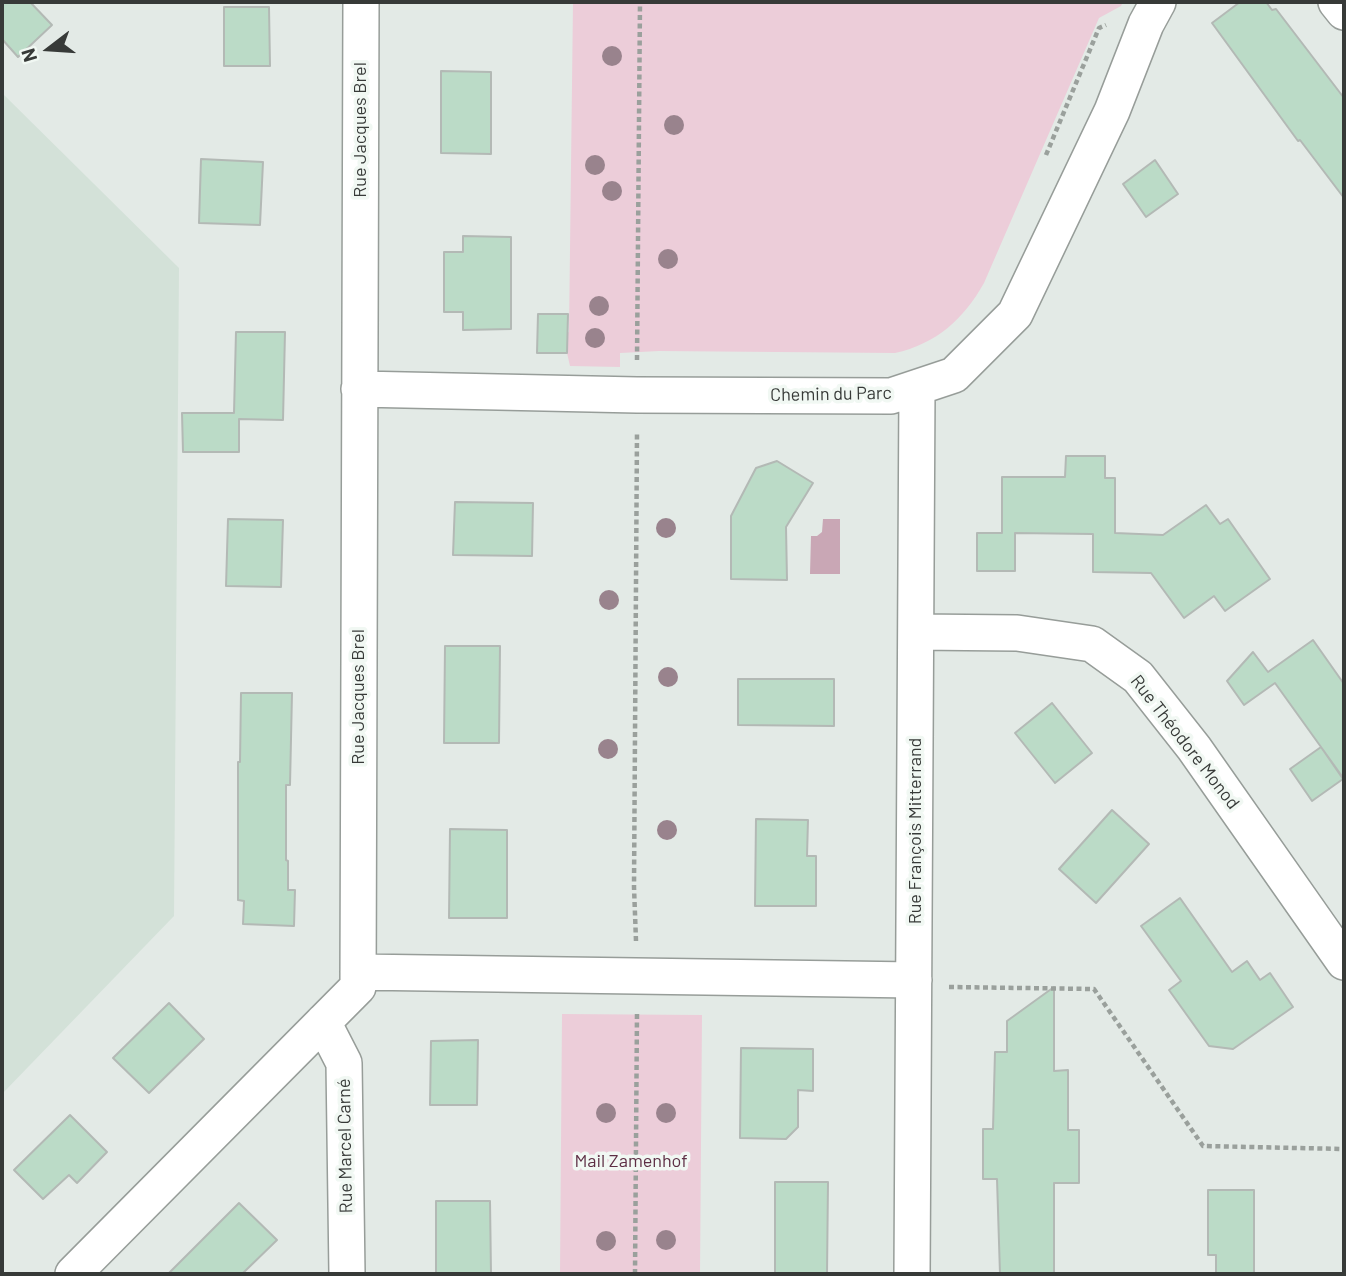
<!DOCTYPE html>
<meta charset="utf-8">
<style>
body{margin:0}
#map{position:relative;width:1346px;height:1276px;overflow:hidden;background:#e3eae6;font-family:Barlow,sans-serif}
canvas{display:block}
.frame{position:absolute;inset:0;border:4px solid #373a38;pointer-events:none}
.north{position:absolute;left:14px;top:14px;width:70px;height:70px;-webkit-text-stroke:5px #f1f8f3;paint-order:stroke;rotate:253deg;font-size:19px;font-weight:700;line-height:28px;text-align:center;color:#373a38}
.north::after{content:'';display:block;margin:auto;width:24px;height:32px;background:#373a38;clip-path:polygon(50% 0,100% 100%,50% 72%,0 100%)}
</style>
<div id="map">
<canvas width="1346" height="1276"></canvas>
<div class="frame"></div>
<div class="north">N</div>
</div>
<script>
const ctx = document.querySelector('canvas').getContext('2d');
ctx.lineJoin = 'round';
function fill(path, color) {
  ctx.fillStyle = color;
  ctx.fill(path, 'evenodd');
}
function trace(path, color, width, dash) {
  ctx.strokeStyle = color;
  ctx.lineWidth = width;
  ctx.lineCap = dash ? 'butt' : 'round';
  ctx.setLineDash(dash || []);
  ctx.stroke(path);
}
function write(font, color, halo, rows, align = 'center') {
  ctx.font = font + ' Barlow,sans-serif';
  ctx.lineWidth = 7;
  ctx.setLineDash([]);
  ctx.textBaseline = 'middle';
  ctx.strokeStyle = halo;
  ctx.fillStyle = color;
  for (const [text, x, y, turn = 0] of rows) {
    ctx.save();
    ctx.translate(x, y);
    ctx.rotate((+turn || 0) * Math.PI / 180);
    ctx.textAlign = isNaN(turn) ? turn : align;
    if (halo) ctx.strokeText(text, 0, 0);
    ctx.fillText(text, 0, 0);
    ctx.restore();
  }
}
fill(new Path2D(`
 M 2,93 L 179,268 L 174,916 L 2,1094 Z`), '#d3e1d8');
fill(new Path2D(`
 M 573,2 L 1123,2 L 1121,6 L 1099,18 L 984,283 C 964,319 936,344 895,353 L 659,351 L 620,353 L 620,367 L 570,366 L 567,353 L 567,333 L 569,332 Z
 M 562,1014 L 702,1015 L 700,1274 L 560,1274 Z`), '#eccdd9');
fill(new Path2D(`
 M 823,519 L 840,519 L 840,574 L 810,574 L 811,536 L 817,536 L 822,532 Z`), '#c9a7b5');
const building = new Path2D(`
 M 2,2 L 30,2 L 52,25 L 18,57 L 2,39 Z
 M 1240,2 L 1266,2 L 1272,10 L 1276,9 L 1344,98 L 1344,198 L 1300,140 L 1298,141 L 1212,23 Z
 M 224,7 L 269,7 L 270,66 L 224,66 Z
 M 441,71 L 491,72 L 491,154 L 441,153 Z
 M 201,159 L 263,162 L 260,225 L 199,223 Z
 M 1155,160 L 1178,194 L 1146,217 L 1123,184 Z
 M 463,236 L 511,237 L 511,329 L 463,330 L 463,312 L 444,312 L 444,252 L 463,252 Z
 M 538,314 L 568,314 L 567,353 L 537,353 Z
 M 236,332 L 285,332 L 283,420 L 239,419 L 239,452 L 183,452 L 182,413 L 234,413 Z
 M 1066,456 L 1105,456 L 1105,478 L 1115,478 L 1115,533 L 1163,535 L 1206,505 L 1220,524 L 1228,519 L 1270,579 L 1225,611 L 1214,596 L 1184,618 L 1151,573 L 1093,572 L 1093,534 L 1015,533 L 1015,571 L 977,571 L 977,533 L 1002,533 L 1002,477 L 1065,477 Z
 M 777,461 L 813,483 L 786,527 L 787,580 L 731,579 L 731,516 L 756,468 Z
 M 455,502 L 533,503 L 532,556 L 453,555 Z
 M 228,519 L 283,520 L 281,587 L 226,586 Z
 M 1313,640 L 1344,684 L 1344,779 L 1275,683 L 1244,705 L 1227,681 L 1253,652 L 1268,672 Z
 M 445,646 L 500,646 L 499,743 L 444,743 Z
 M 738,679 L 834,679 L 834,726 L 738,725 Z
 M 241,693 L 292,693 L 290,785 L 286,785 L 286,860 L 288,861 L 288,890 L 295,890 L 294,926 L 243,924 L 244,901 L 238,900 L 238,762 L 240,762 Z
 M 1052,703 L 1092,753 L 1055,783 L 1015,733 Z
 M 1321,747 L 1343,779 L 1312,801 L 1290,769 Z
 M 1112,810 L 1149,844 L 1096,903 L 1059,869 Z
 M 756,819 L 808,820 L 807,856 L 816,856 L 816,906 L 755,906 Z
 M 450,829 L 507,830 L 507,918 L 449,918 Z
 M 1180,898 L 1232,972 L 1247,961 L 1260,980 L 1270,973 L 1293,1007 L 1233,1049 L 1209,1046 L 1169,990 L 1181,981 L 1141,926 Z
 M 1054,987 L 1054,1071 L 1068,1070 L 1068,1130 L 1079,1130 L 1079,1183 L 1054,1183 L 1054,1274 L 1000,1274 L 997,1179 L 983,1179 L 983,1129 L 993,1129 L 995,1052 L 1007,1052 L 1007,1021 Z
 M 169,1003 L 204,1039 L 149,1093 L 113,1058 Z
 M 478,1040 L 477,1105 L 430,1105 L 431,1041 Z
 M 741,1048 L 813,1049 L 813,1091 L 798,1090 L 798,1127 L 786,1139 L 740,1138 Z
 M 70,1115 L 107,1152 L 77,1183 L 69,1175 L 43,1199 L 14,1170 Z
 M 775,1182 L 828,1182 L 827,1274 L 775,1274 Z
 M 1208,1190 L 1254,1190 L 1254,1274 L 1216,1273 L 1216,1255 L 1208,1255 Z
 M 436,1201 L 490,1201 L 491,1274 L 436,1274 Z
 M 239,1203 L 277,1240 L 242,1274 L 168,1274 Z`);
fill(building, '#bbdbc7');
trace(building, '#b3b9b5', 2);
const street = new Path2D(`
 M 1336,2 L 1344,12
 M 359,389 L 637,395 L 891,396 L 954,375 L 1015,314 L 1112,111 L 1146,24 L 1158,2
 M 916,632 L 1017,633 L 1092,644 L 1138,677 L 1194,748 L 1344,962
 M 358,972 L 914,980
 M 323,1022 L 344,1063 L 347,1274
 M 73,1274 L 358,987 L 361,2
 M 912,1274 L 917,388`);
trace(street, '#979d99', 38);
trace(new Path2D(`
 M 1046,155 L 1099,28 L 1106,25
 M 637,360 L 640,2
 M 636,941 L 634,887 L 637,432
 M 949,987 L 1094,989 L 1203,1146 L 1344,1149
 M 635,1274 L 637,1013`), '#9aa09c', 4.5, [5, 3.5]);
trace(street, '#fff', 35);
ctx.fillStyle = '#99838d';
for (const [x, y] of [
 [612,56],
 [674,125],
 [595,165],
 [612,191],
 [668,259],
 [599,306],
 [595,338],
 [666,528],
 [609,600],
 [668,677],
 [608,749],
 [667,830],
 [606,1113],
 [666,1113],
 [666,1240],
 [606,1241]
]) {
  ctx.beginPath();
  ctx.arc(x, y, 10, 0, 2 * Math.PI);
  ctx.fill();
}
write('18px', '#373a38', '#f1f8f3', [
 ["Rue Jacques Brel",360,130,-90],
 ["Chemin du Parc",831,394,-1],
 ["Rue Jacques Brel",358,697,-90],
 ["Rue Théodore Monod",1185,742,52],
 ["Rue François Mitterrand",915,831,-90],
 ["Rue Marcel Carné",345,1146,-91]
]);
write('18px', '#5d2e44', '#f1f8f3', [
 ["Mail Zamenhof",631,1161]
]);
</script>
